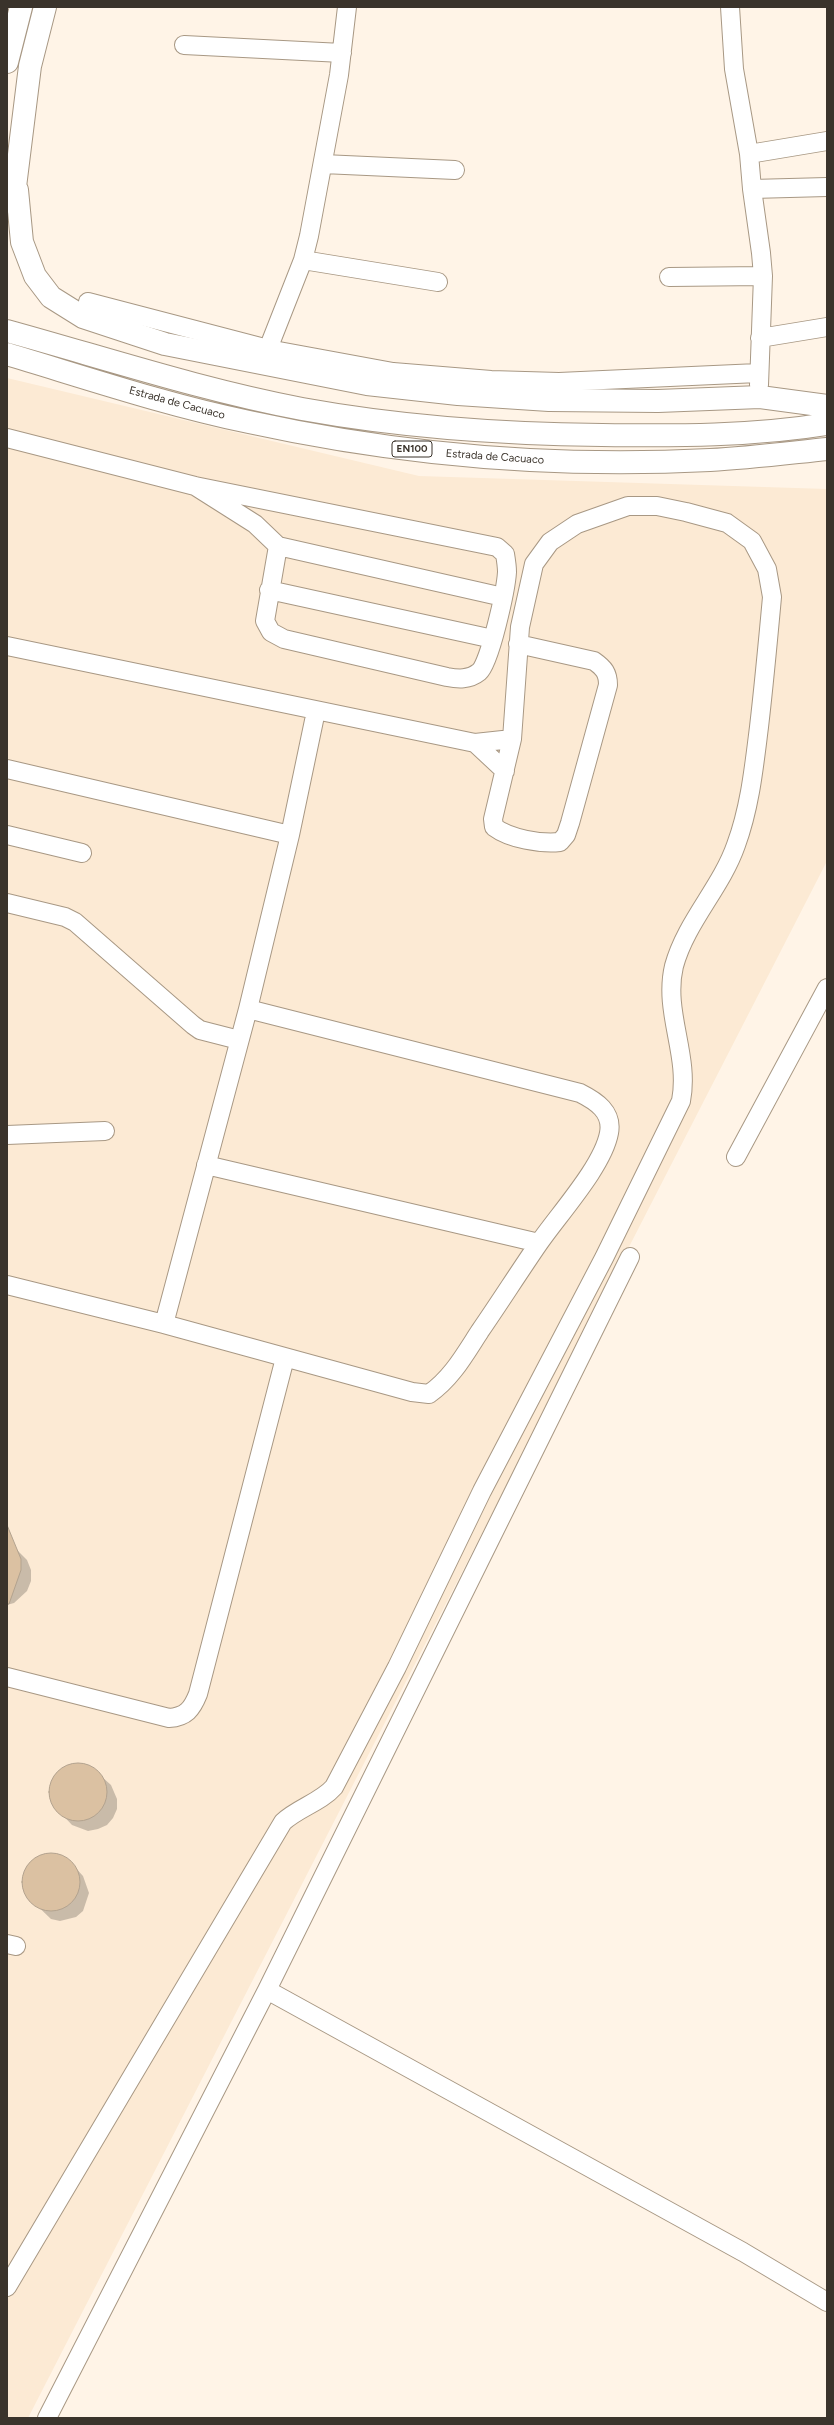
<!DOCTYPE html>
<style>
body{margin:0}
#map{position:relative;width:834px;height:2425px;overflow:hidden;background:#fff4e7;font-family:Figtree,sans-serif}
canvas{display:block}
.frame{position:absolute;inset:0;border:8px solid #3a332b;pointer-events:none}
</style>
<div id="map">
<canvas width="834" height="2425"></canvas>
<div class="frame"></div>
</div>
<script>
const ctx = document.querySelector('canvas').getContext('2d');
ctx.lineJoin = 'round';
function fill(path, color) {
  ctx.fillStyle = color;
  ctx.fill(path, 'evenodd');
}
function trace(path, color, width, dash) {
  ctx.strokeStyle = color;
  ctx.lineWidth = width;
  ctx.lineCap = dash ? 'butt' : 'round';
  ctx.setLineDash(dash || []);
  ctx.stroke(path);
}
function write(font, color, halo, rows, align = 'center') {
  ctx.font = font + ' Figtree,sans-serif';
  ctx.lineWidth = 4;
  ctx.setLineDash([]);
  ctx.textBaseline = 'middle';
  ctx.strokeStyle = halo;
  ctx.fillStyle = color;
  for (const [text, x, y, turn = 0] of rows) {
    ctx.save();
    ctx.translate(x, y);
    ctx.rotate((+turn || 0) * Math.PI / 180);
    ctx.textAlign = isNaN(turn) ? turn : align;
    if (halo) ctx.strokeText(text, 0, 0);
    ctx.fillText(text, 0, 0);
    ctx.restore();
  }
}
fill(new Path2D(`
 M 7,378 L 419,476 L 827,489 L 827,861 L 28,2418 L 7,2418 Z`), '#fcead4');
fill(new Path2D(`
 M 7,1540 L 27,1560 L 31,1570 L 31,1581 L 27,1591 L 14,1603 L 7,1605 Z
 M 74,1765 L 92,1768 L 111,1785 L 117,1799 L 117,1809 L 113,1818 L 107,1825 L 98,1829 L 88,1831 L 72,1825 L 55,1807 L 51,1798 L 54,1779 L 65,1768 Z
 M 56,1855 L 73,1865 L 83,1876 L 89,1893 L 83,1911 L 76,1917 L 60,1921 L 51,1919 L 26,1895 L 23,1877 L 30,1864 L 37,1858 Z`), '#0003');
const building = new Path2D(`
 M 7,1525 L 21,1559 L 21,1570 L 9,1604 L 7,1604 Z
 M49 1792a29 29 0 1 1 58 0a29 29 0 1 1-58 0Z
 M22 1882a29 29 0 1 1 58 0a29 29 0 1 1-58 0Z`);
fill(building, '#dbc1a2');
trace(building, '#b3a38f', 1);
const minor = new Path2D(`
 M 730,7 L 734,69 L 749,154 L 752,189 L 761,253 L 763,276 L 759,385
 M 184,45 L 342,53
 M 749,154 L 827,141
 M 323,164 L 455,170
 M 752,189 L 827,187
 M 303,260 L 438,282
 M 669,277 L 763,276
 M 88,302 L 268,349 L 393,372 L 491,380 L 559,382 L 758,373
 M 760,338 L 827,327
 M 268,349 L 303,260 L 309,236 L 339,75 L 347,7
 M 7,438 L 195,486 L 497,547 L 505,554 C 506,560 507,566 507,572 C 506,589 490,663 479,672 C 469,680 458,679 447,677 L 284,639 L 271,632 L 265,621 L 278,546 L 255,524 L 195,486
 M 278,546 L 503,597
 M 269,590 L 493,639
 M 7,646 L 475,743 L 512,739
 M 475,743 L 505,771
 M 7,769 L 290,835
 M 7,835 L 82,853
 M 7,903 L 65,917 L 75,922 L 193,1025 L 200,1030 L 239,1040
 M 7,1135 L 105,1131
 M 736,1157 L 827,988
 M 206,1165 L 539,1243
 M 7,1285 L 164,1324 L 412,1392 L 429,1394 C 452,1378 465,1354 480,1331 C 500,1302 519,1272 539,1243 C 559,1214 603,1166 609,1133 C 613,1112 596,1101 580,1093 L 248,1009
 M 164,1324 L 248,1009 L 290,835 L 316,711
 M 7,1677 L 169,1718 C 186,1717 192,1709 198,1694 L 285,1358
 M 7,1944 L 16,1946
 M 267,1990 L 743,2252 L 827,2302
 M 7,2287 L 283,1822 C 298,1808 321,1802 334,1787 L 397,1667 L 482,1491 L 604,1258 L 681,1101 C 690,1055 663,1012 674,966 C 686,922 721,888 736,845 C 750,807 754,767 759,727 C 764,684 768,641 772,597 L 767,569 L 752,541 L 727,523 L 686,512 L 657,506 L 628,506 L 577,524 L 550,542 L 534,564 L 520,627 L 512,739 L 493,819 L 494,827 C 510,839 541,844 560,842 L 566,835 L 570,823 L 608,685 C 608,673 604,668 594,661 L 518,644
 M 47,2418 L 267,1990 L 630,1257`);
const major = new Path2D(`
 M 7,62 L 21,7
 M 17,190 L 22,242 L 35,276 L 51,297 L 83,317 L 165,344 L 367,384 L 458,394 L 549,400 L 658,401 L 760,397 L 827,406
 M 13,203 L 30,66 L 45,7
 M 7,331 C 105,358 202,390 302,409 C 401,427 501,434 602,435 C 677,436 753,436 827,424
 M 7,354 C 87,378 167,405 249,422 C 400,455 556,468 710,460 C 749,458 788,453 827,449`);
trace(minor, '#a89884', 20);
trace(major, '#a89884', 24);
trace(minor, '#fff', 18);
trace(major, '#fff', 22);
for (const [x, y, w] of [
 [412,449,40]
]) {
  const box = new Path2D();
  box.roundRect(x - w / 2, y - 8, w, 16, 3);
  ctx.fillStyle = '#fff';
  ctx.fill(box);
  trace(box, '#3a332b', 1);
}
write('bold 10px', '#3a332b', null, [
 ["EN100",412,449]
]);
write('11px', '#3a332b', '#fff', [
 ["Estrada de Cacuaco",177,403,15],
 ["Estrada de Cacuaco",495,457,4]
]);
</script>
